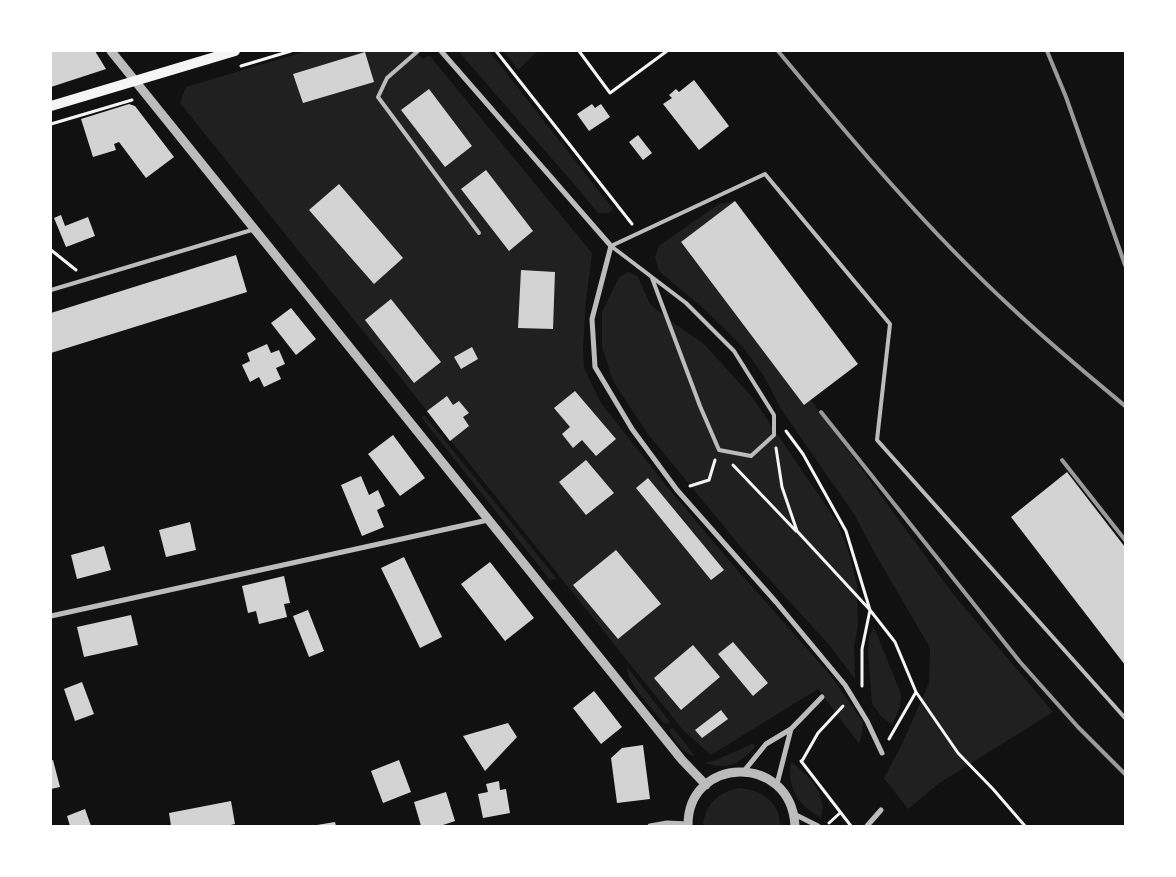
<!DOCTYPE html>
<style>
body{margin:0}
#map{position:relative;width:1176px;height:877px;overflow:hidden;background:#111;font-family:"IBM Plex Sans",sans-serif}
canvas{display:block}
.frame{position:absolute;inset:0;border:52px solid #fff;pointer-events:none}
</style>
<div id="map">
<canvas width="1176" height="877"></canvas>
<div class="frame"></div>
</div>
<script>
const ctx = document.querySelector('canvas').getContext('2d');
ctx.lineJoin = 'round';
function fill(path, color) {
  ctx.fillStyle = color;
  ctx.fill(path, 'evenodd');
}
function trace(path, color, width, dash) {
  ctx.strokeStyle = color;
  ctx.lineWidth = width;
  ctx.lineCap = dash ? 'butt' : 'round';
  ctx.setLineDash(dash || []);
  ctx.stroke(path);
}
fill(new Path2D(`
 M 307,51 L 415,51 L 423,59 L 429,55 L 592,253 L 586,301 L 583,348 L 584,368 L 601,403 L 665,484 L 726,557 L 831,676 L 863,722 L 862,733 L 859,744 L 818,689 L 711,755 L 683,730 L 180,103 L 186,87 Z
 M 458,51 L 489,51 L 613,209 L 609,213 L 598,213 L 574,184 Z
 M 504,51 L 538,51 L 518,70 Z
 M 735,201 L 681,243 L 804,404 L 811,400 L 953,594 L 1053,712 L 938,784 L 908,809 L 884,778 L 903,742 L 929,683 L 930,648 L 873,550 L 854,514 L 781,409 L 764,376 L 743,347 L 702,307 L 659,271 L 655,257 L 659,246 L 673,236 L 719,204 Z
 M 629,272 L 638,277 L 650,304 L 672,322 L 704,344 L 752,397 L 837,522 L 848,550 L 857,585 L 858,626 L 854,646 L 855,679 L 830,646 L 750,558 L 647,433 L 613,381 L 602,347 L 602,312 L 619,277 Z
 M 423,416 L 425,416 L 557,579 L 550,580 L 547,576 L 425,422 L 422,418 Z
 M 874,627 L 901,694 L 900,707 L 892,725 L 882,717 L 872,704 L 868,652 L 869,637 Z
 M 627,667 L 670,722 L 666,724 L 663,722 C 652,708 627,684 627,667 Z
 M 671,728 L 673,728 L 694,755 L 693,756 C 683,753 675,740 669,731 Z
 M 752,744 L 756,746 C 737,765 731,770 704,763 L 716,760 Z
 M 791,762 C 809,775 828,795 821,818 C 798,804 787,790 791,762 Z
 M 738,788 C 759,789 781,801 780,826 L 703,826 C 705,804 718,793 738,788 Z`), '#202020');
fill(new Path2D(`
 M 51,51 L 95,51 L 106,69 L 51,87 Z
 M 365,52 L 374,82 L 303,103 L 293,74 Z
 M 694,80 L 729,126 L 699,150 L 663,104 L 672,98 L 669,95 L 676,89 L 679,92 Z
 M 429,89 L 472,146 L 445,167 L 401,110 Z
 M 129,104 L 135,106 L 174,157 L 146,178 L 119,142 L 114,144 L 116,150 L 93,157 L 81,119 Z
 M 592,104 L 595,108 L 601,104 L 610,117 L 589,131 L 577,114 Z
 M 638,135 L 652,153 L 643,160 L 629,142 Z
 M 486,170 L 533,231 L 509,251 L 461,189 Z
 M 339,184 L 403,258 L 374,284 L 309,210 Z
 M 735,201 L 858,364 L 804,405 L 681,242 Z
 M 61,215 L 65,226 L 88,217 L 95,236 L 66,247 L 54,218 Z
 M 236,255 L 247,292 L 51,353 L 51,313 Z
 M 521,270 L 555,272 L 553,329 L 518,328 Z
 M 391,299 L 441,362 L 414,383 L 365,320 Z
 M 291,308 L 316,339 L 296,355 L 271,323 Z
 M 267,344 L 271,353 L 279,350 L 285,364 L 276,368 L 281,379 L 264,387 L 259,377 L 250,382 L 242,365 L 250,361 L 247,353 Z
 M 472,347 L 478,359 L 461,369 L 454,357 Z
 M 575,391 L 616,439 L 596,456 L 582,440 L 573,448 L 562,434 L 570,427 L 554,408 Z
 M 447,396 L 453,405 L 459,401 L 469,413 L 463,417 L 469,426 L 450,441 L 427,411 Z
 M 393,435 L 425,478 L 400,496 L 368,454 Z
 M 586,460 L 614,493 L 586,515 L 559,482 Z
 M 1067,472 L 1125,547 L 1125,665 L 1011,517 Z
 M 361,476 L 369,495 L 378,490 L 385,506 L 377,510 L 384,527 L 362,536 L 341,485 Z
 M 648,478 L 724,570 L 711,580 L 636,488 Z
 M 190,522 L 196,550 L 166,557 L 159,530 Z
 M 104,546 L 111,570 L 77,579 L 71,555 Z
 M 616,550 L 661,604 L 618,639 L 573,585 Z
 M 404,557 L 442,637 L 420,648 L 381,568 Z
 M 490,562 L 534,618 L 505,641 L 461,584 Z
 M 284,576 L 290,603 L 284,604 L 287,617 L 259,624 L 256,611 L 248,613 L 242,586 Z
 M 308,610 L 324,651 L 309,657 L 293,616 Z
 M 131,615 L 138,645 L 84,657 L 77,627 Z
 M 733,642 L 768,683 L 753,696 L 718,654 Z
 M 693,645 L 720,677 L 681,710 L 654,678 Z
 M 82,682 L 94,714 L 75,721 L 64,689 Z
 M 594,691 L 622,727 L 601,744 L 573,708 Z
 M 721,710 L 728,719 L 702,738 L 695,730 Z
 M 508,723 L 517,737 L 485,771 L 463,736 Z
 M 643,745 L 650,799 L 617,803 L 611,758 L 622,748 Z
 M 53,760 L 60,787 L 51,789 L 51,761 Z
 M 399,760 L 411,792 L 383,803 L 371,771 Z
 M 499,781 L 500,790 L 506,789 L 510,813 L 483,818 L 478,794 L 488,792 L 486,784 Z
 M 446,792 L 455,821 L 440,826 L 421,826 L 414,802 Z
 M 231,801 L 235,824 L 226,826 L 171,826 L 169,813 Z
 M 85,809 L 91,826 L 70,826 L 67,816 Z
 M 335,822 L 336,826 L 317,826 L 317,825 Z`), '#d3d3d3');
trace(new Path2D(`
 M 496,51 L 632,224
 M 579,51 L 610,93 L 667,51
 M 241,66 L 291,51
 M 51,124 L 132,100
 M 51,250 L 76,270
 M 786,431 L 803,454 L 846,531 L 870,610 L 862,649 L 862,686
 M 776,448 L 782,487 L 797,531 L 870,610 L 895,642 L 916,692 L 958,753 L 993,789 L 1025,826
 M 733,465 L 796,531
 M 690,486 L 709,480 L 715,460
 M 889,739 L 916,692
 M 801,761 L 851,826
 M 802,761 L 818,733 L 843,706
 M 829,823 L 840,813`), '#f5f5f5', 3);
trace(new Path2D(`
 M 418,51 L 387,78 L 378,97 L 479,233
 M 652,278 L 700,406 L 719,450 L 751,456 L 774,435 L 774,415 L 734,351 L 686,303 L 611,246 L 765,174 L 890,324 L 877,440 L 1125,718
 M 51,290 L 255,229`), '#bcbcbc', 4);
trace(new Path2D(`
 M 441,51 L 611,246 L 592,319 L 595,367 L 632,429 L 677,490 L 776,602 L 845,685 L 867,721 L 882,753
 M 51,616 L 488,520
 M 744,771 L 766,744 L 791,729 L 822,697
 M 777,784 L 791,729
 M 794,814 L 818,826
 M 650,826 L 667,823 L 688,824
 M 867,826 L 881,810`), '#bcbcbc', 5);
trace(new Path2D(`
 M 111,51 L 682,760 L 706,785
 M 688,826 C 687,756 791,752 795,826`), '#bcbcbc', 9);
trace(new Path2D(`
 M 51,106 L 235,51`), '#f5f5f5', 10);
trace(new Path2D(`
 M 778,51 C 852,140 927,230 1013,309 C 1049,343 1087,374 1125,406
 M 1047,51 L 1066,97 L 1125,265
 M 821,412 L 1020,662 L 1078,727 L 1125,774
 M 1062,460 L 1125,540`), '#9a9a9a', 4);
</script>
